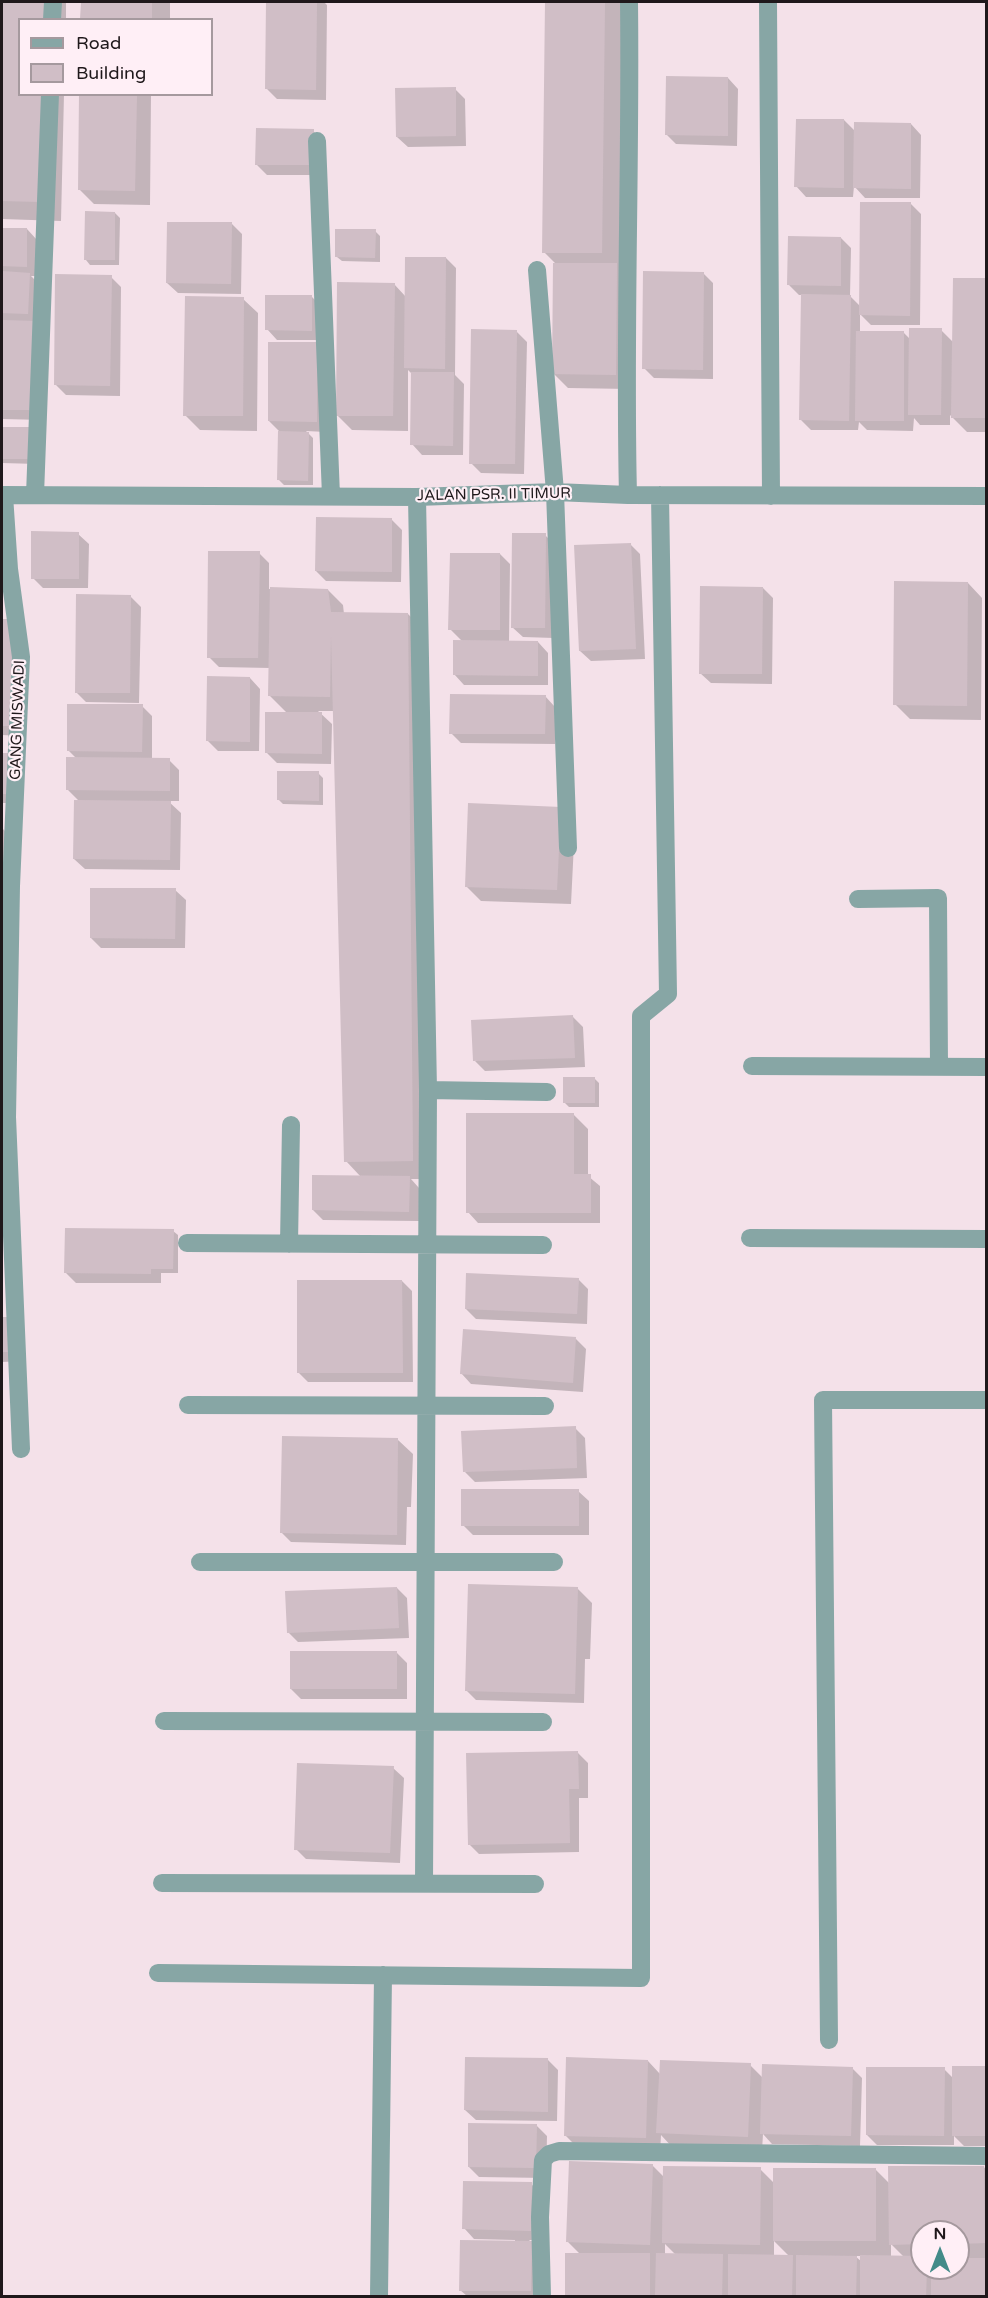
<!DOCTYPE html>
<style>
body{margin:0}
#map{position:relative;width:988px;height:2298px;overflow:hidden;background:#f4e1e9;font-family:"Varela Round",sans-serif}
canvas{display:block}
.frame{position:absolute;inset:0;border:3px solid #1f181b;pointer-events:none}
.legend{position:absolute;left:18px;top:18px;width:195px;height:78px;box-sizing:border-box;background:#ffeff6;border:2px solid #a5999e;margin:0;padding:8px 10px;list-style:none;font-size:18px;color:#1f181b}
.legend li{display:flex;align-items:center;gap:12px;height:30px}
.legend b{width:30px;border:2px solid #a5999e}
.north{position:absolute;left:910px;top:2220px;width:60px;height:60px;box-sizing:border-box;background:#ffeff6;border:2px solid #a5999e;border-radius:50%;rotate:0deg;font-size:16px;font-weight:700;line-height:24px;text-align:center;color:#1f181b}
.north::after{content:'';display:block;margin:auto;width:21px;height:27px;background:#438b89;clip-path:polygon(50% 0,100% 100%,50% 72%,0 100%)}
</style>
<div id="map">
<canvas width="988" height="2298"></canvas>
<div class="frame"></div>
<ul class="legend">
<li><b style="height:8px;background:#87a6a5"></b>Road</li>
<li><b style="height:16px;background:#d0bec6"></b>Building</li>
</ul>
<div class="north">N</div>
</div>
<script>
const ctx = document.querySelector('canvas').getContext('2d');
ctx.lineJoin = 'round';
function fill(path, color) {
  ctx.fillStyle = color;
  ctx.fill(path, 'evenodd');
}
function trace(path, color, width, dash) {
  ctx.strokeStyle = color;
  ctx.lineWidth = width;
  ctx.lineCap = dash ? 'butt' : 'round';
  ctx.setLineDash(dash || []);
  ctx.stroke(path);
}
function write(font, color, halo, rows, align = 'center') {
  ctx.font = font + ' "Varela Round",sans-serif';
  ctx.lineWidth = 4.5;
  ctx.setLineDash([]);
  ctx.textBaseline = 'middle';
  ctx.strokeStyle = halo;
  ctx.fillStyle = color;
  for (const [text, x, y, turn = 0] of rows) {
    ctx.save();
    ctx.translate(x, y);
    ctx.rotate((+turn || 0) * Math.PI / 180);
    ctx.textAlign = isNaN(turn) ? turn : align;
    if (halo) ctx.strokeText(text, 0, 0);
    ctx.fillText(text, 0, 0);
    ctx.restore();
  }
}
fill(new Path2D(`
 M 2,2 L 66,2 L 66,20 L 20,20 L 20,94 L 64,94 L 61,221 L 2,219 Z
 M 82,2 L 170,2 L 170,20 L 83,20 Z
 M 268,2 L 324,2 L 327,5 L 326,100 L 277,99 L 267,89 Z
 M 546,2 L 623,2 L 630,389 L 568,388 L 554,374 L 555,263 L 544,252 Z
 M 728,78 L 738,89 L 737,146 L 676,144 L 666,134 Z
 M 455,89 L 465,99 L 466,146 L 408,147 L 397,137 Z
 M 81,94 L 151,94 L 150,205 L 94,204 L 79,189 Z
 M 844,120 L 855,131 L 911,124 L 921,135 L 920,198 L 865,198 L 854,186 L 853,197 L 806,197 L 796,186 Z
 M 313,131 L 324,141 L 324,175 L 267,175 L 257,165 Z
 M 911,204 L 921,214 L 920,325 L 871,325 L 860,314 L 860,332 L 904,333 L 911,340 L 941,330 L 953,342 L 954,279 L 986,280 L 986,432 L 967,432 L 950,415 L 950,425 L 920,425 L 914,418 L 913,431 L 867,430 L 859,422 L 858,430 L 811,430 L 801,420 L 802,295 L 799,295 L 789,285 L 841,238 L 851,248 L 850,296 L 860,306 Z
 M 115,213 L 120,218 L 119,265 L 90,265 L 86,260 Z
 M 232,224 L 242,234 L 241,294 L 178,293 L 167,283 Z
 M 2,229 L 27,229 L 37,240 L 36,276 L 31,276 L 39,284 L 44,420 L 2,419 Z
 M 375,231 L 380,236 L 380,262 L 342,261 L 337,257 Z
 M 446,258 L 456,268 L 455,375 L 464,384 L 463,455 L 422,455 L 412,444 L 412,374 L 408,370 L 408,431 L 352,430 L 337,415 L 394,284 L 406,297 Z
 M 703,273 L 713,283 L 713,379 L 654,378 L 644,368 Z
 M 111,277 L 121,287 L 120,396 L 66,395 L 56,385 Z
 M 312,297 L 322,307 L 322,340 L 277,340 L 267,329 Z
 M 243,299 L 258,313 L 257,431 L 200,430 L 185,415 Z
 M 516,331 L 527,342 L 524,474 L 481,473 L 471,463 Z
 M 317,344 L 326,432 L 306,431 L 313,438 L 313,485 L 284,485 L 279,480 L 279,431 L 269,421 Z
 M 2,428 L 33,428 L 37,464 L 2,463 Z
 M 392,520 L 402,530 L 401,582 L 326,581 L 316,571 Z
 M 78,534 L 89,544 L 88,588 L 43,588 L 33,578 Z
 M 545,535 L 555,545 L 554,638 L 523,637 L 512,627 Z
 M 630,544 L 640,554 L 645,659 L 591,661 L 580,651 Z
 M 259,553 L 269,563 L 269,589 L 328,590 L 343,605 L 344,614 L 408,614 L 427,633 L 431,1179 L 411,1179 L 419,1188 L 419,1221 L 323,1220 L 313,1210 L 361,1177 L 346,1161 L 335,711 L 318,711 L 332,724 L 331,764 L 277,763 L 267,753 L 288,714 L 270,696 L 270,668 L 219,667 L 209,657 Z
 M 500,554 L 510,564 L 509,642 L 538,642 L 548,653 L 548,685 L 464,685 L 454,674 L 463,642 L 450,629 Z
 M 968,583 L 982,598 L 981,720 L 910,719 L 895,704 Z
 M 763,588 L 773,598 L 772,684 L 711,683 L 700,673 Z
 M 130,596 L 141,607 L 139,703 L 86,702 L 76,692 Z
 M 2,621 L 14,621 L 22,736 L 2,735 Z
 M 250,678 L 260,689 L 259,751 L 218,751 L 207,740 Z
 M 545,696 L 555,707 L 555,744 L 461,743 L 451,733 Z
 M 142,706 L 152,716 L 152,760 L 169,760 L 179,770 L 179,801 L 168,801 L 181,813 L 180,870 L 85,869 L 74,859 L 80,802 L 68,790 L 77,759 L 68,750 Z
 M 2,755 L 12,755 L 22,803 L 2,803 Z
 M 318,773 L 323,778 L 323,805 L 283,804 L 278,799 Z
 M 575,823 L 571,904 L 481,901 L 466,886 Z
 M 2,828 L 16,842 L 2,954 Z
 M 175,890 L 186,900 L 185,948 L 101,948 L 91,938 Z
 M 573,1017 L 583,1027 L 585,1067 L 485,1071 L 475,1061 Z
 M 594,1078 L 599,1083 L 599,1107 L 569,1107 L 564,1102 Z
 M 573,1114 L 588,1129 L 588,1176 L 600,1186 L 600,1223 L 478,1223 L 468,1212 Z
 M 173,1231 L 178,1235 L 178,1273 L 161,1273 L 161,1283 L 76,1283 L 66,1273 Z
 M 578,1279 L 588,1289 L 587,1324 L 476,1319 L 466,1309 Z
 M 402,1281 L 412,1291 L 413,1382 L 308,1382 L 298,1372 Z
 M 12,1318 L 24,1361 L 2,1362 L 2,1319 Z
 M 576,1339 L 586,1349 L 583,1392 L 471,1384 L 461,1373 Z
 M 575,1428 L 585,1438 L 587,1478 L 475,1482 L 465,1472 Z
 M 398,1440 L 413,1454 L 411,1507 L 407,1507 L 406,1545 L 291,1542 L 281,1532 Z
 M 578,1491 L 589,1501 L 589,1535 L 473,1535 L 463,1525 Z
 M 397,1588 L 407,1598 L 409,1638 L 298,1642 L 288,1632 Z
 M 577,1588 L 592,1603 L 590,1659 L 585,1659 L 584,1703 L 476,1700 L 466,1690 Z
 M 397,1653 L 407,1663 L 407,1699 L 301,1699 L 291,1689 Z
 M 578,1753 L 588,1763 L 588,1798 L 579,1798 L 579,1852 L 479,1854 L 469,1844 Z
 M 393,1768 L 404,1778 L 400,1863 L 306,1859 L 296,1849 Z
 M 548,2060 L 558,2070 L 557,2121 L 476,2120 L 465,2110 Z
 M 648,2061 L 660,2074 L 750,2065 L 763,2078 L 852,2068 L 862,2078 L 860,2146 L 772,2144 L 763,2134 L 762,2151 L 673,2148 L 661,2135 L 660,2153 L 580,2150 L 565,2135 Z
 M 953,2068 L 986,2068 L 986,2146 L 964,2146 L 954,2136 L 954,2145 L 877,2145 L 867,2135 L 944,2069 L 953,2078 Z
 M 536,2125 L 547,2136 L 546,2178 L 479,2177 L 469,2167 Z
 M 652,2165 L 665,2178 L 760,2169 L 774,2183 L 876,2170 L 890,2184 L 984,2167 L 986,2170 L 986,2296 L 566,2296 L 566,2255 L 581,2255 L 568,2242 ZM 922,2232 L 958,2232 L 958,2268 L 922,2268 ZM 774,2241 L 789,2256 L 774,2256 ZM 665,2244 L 676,2255 L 665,2254 ZM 891,2244 L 904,2257 L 891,2257 ZM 855,2256 L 862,2256 L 862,2262 Z
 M 531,2184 L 542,2194 L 540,2240 L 529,2240 L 542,2253 L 541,2296 L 467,2296 L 460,2290 L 515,2243 L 515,2240 L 474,2239 L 464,2228 Z`), '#0003');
fill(new Path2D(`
 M 2,2 L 48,2 L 47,20 L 20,20 L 20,94 L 45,94 L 42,202 L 2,201 Z
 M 81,2 L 152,2 L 152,20 L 80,19 Z
 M 266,2 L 317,2 L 316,90 L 265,89 Z
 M 545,2 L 605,2 L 602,253 L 542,253 Z
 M 666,76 L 728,77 L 728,136 L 665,135 Z
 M 456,87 L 456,136 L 396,137 L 395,88 Z
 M 79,94 L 137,94 L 135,191 L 78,190 Z
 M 796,119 L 844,119 L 844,188 L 794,187 Z
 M 854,122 L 911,123 L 911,189 L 853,188 Z
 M 256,128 L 314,129 L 314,165 L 255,165 Z
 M 860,202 L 911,202 L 910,316 L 859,315 Z
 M 85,211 L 115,212 L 115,260 L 84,260 Z
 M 167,222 L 232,222 L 231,284 L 166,283 Z
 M 2,228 L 27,228 L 27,267 L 2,266 Z
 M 335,229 L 376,229 L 375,258 L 335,257 Z
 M 788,236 L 841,237 L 841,286 L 787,285 Z
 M 405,257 L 446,257 L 445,369 L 404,368 Z
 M 553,263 L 617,263 L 616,375 L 552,374 Z
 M 2,271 L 30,273 L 28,314 L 2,313 Z
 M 643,271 L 704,272 L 703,370 L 642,369 Z
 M 55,274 L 112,275 L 110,386 L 54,385 Z
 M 953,278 L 986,278 L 986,418 L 951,418 Z
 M 337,282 L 395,283 L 393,416 L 336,416 Z
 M 801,294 L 851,295 L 849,421 L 799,420 Z
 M 265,295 L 312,295 L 312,331 L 265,330 Z
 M 185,296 L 244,297 L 243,416 L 183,416 Z
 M 2,320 L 35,321 L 34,410 L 2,410 Z
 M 909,328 L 942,328 L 941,415 L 908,415 Z
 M 471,329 L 517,330 L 515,464 L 469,464 Z
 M 856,331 L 904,331 L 904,421 L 855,421 Z
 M 268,342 L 317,342 L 317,422 L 268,421 Z
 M 411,372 L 454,372 L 453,446 L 410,445 Z
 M 2,427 L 34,427 L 33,459 L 2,459 Z
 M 278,431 L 309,432 L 308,481 L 277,480 Z
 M 316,517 L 392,518 L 392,572 L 315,571 Z
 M 31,531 L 79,532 L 79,579 L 31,579 Z
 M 512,533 L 546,533 L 545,628 L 511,628 Z
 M 631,543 L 636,649 L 579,651 L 574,545 Z
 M 208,551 L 260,551 L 258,658 L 207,658 Z
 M 450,553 L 500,553 L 500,630 L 448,630 Z
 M 894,581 L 968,582 L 967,706 L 893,705 Z
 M 700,586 L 763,587 L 762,674 L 699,674 Z
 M 270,587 L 328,589 L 331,612 L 408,613 L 413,1161 L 344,1162 L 331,635 L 330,697 L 268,696 Z
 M 76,594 L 131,595 L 130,693 L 75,693 Z
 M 2,619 L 14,619 L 13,726 L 2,726 Z
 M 453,640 L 538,641 L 538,676 L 453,675 Z
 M 207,676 L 250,677 L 250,742 L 206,741 Z
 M 450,694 L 546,695 L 545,734 L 449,734 Z
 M 67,704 L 143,704 L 142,752 L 67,751 Z
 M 265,712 L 322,712 L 322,754 L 265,753 Z
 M 2,753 L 12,753 L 12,794 L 2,794 Z
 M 66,757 L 170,758 L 170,791 L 66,790 Z
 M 277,771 L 319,771 L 319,801 L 277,800 Z
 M 74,800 L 171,801 L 170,860 L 73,859 Z
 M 468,803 L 561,807 L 557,890 L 465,887 Z
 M 90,888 L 176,888 L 175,939 L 90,938 Z
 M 573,1015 L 575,1058 L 473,1061 L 471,1020 Z
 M 563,1077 L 595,1077 L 595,1103 L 563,1103 Z
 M 466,1113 L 574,1113 L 574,1174 L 591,1174 L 591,1213 L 466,1213 Z
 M 312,1175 L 410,1176 L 409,1212 L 312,1210 Z
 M 65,1228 L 174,1229 L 173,1269 L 151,1269 L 151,1274 L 64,1273 Z
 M 466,1273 L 579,1278 L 577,1314 L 465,1309 Z
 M 297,1280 L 402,1280 L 403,1373 L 297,1373 Z
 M 2,1317 L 13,1317 L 15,1352 L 2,1352 Z
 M 463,1329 L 576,1337 L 573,1383 L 460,1374 Z
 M 576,1426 L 577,1468 L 463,1472 L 461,1431 Z
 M 282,1436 L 398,1438 L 397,1535 L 280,1533 Z
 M 461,1489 L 579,1489 L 579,1526 L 461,1526 Z
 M 468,1584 L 578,1587 L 575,1694 L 465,1691 Z
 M 397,1587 L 399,1628 L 287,1633 L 285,1591 Z
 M 290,1651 L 397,1651 L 397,1689 L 290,1689 Z
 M 578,1751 L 579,1789 L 569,1789 L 570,1843 L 468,1845 L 466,1753 Z
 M 297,1763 L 394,1766 L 390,1853 L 294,1850 Z
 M 465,2057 L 548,2058 L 548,2112 L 464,2110 Z
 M 566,2057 L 648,2060 L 646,2138 L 564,2136 Z
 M 660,2060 L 751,2063 L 748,2137 L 656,2133 Z
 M 762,2064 L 853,2067 L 851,2136 L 760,2134 Z
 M 952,2066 L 986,2066 L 986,2136 L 952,2136 Z
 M 866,2067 L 945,2067 L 944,2136 L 866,2135 Z
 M 468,2123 L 537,2124 L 536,2168 L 468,2167 Z
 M 569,2161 L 653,2164 L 650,2245 L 566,2242 Z
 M 663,2166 L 761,2167 L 760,2245 L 662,2243 Z
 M 888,2166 L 984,2166 L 985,2243 L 958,2244 L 958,2232 L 922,2232 L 922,2244 L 889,2245 Z
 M 773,2168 L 876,2168 L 876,2241 L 773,2241 Z
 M 463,2181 L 532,2182 L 531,2231 L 462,2229 Z
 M 460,2240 L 532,2241 L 531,2291 L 459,2291 Z
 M 565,2253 L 650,2253 L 650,2296 L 565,2296 Z
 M 656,2253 L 723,2254 L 722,2296 L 655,2296 Z
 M 728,2254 L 793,2255 L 792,2296 L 728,2296 Z
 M 796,2255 L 857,2256 L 856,2296 L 796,2296 Z
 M 860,2255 L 922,2256 L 922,2268 L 927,2268 L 926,2296 L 860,2296 Z
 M 958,2258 L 986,2258 L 986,2296 L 931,2296 L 931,2268 L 958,2268 Z`), '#d0bec6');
trace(new Path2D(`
 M 768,2 L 771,496
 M 52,20 L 53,2
 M 317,141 L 331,496
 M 537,270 L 555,492 L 568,848
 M 2,495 L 417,497 L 555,492 L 628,495 L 986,496
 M 4,495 L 9,569 L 21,657 L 11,886 L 7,1117 L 21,1449
 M 35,495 L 50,94
 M 628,495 C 624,331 631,166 629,2
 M 417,497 L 428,1090 L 424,1883
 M 858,899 L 938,898 L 939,1067
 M 752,1066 L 986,1067
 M 428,1090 L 547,1092
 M 750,1238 L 986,1239
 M 187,1243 L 543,1245
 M 289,1244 L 291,1125
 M 188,1405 L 545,1406
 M 200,1562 L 554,1562
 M 164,1721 L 543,1722
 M 162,1883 L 535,1884
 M 158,1973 L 641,1978 L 641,1016 L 668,994 L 660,495
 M 829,2040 L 823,1400 L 986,1400
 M 379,2296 L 383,1975
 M 542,2296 L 540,2217 L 543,2160 L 549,2154 L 559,2151 L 986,2156`), '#87a6a5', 18);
write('15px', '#1f181b', '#ffeff6', [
 ["JALAN PSR. II TIMUR",494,495,-1],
 ["GANG MISWADI",18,720,-88]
]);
</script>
